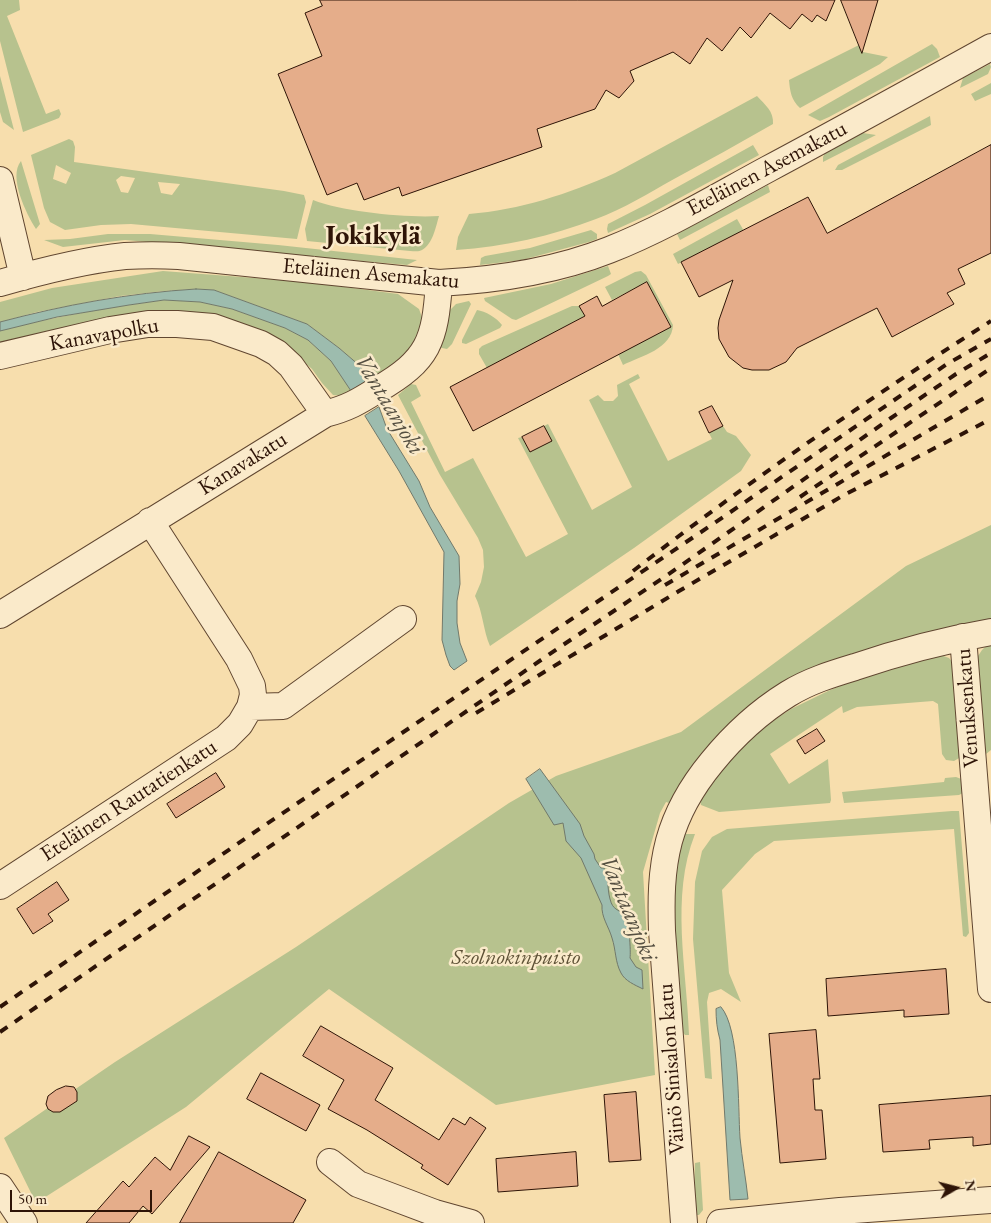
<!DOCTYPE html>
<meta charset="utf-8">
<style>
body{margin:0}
#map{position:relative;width:991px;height:1223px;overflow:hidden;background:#f7dead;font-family:"EB Garamond",serif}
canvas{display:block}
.north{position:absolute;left:931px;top:1163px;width:50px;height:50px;-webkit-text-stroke:4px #faeaca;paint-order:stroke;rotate:82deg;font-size:14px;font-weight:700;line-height:20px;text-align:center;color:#2e1407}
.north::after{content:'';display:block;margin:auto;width:18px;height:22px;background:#2e1407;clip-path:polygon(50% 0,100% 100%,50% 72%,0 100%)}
.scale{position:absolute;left:10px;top:1190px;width:142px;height:22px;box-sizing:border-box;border:2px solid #2e1407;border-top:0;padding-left:6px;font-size:15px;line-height:18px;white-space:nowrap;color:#2e1407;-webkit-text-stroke:4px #faeaca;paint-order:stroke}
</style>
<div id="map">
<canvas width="991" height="1223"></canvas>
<div class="north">N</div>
<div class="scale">50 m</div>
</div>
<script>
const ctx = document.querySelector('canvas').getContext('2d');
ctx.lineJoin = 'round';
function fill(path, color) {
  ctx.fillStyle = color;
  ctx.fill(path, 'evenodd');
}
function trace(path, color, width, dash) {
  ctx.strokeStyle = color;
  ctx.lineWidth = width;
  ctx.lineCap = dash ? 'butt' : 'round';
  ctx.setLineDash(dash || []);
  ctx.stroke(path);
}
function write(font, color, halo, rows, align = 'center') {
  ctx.font = font + ' "EB Garamond",serif';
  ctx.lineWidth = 5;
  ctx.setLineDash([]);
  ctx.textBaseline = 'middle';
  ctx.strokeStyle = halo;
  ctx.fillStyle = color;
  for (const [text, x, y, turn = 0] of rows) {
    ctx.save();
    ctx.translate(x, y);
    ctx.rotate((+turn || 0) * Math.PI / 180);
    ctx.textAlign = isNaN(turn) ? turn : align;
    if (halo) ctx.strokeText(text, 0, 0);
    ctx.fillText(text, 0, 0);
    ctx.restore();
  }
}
fill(new Path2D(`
 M 0,0 L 19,0 L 20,10 L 7,16 L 46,114 L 59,109 L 61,114 L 59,118 L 23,132 L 0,41 Z
 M 932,44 L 937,49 L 940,57 L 829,117 L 820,121 L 808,115 Z
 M 859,45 L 863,52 L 888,57 L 880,64 L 800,108 C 791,100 790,91 789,80 Z
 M 990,64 L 991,67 L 988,74 L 960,88 L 963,78 Z
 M 0,76 L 14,130 L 3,122 L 0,112 Z
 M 991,83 L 991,94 L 975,101 L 971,94 Z
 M 757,96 C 765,105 774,111 773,124 C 740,143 707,161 674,179 C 649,193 623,209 596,219 C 552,236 504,247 456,250 L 458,237 L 469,214 C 520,210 568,194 615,173 Z
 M 930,116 L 931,125 L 842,170 L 835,170 L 838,165 Z
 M 863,133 L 876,135 L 823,162 L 823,157 L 825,153 Z
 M 69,139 L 73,141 L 75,147 L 74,162 L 284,191 L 304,195 L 306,202 L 297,239 L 131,224 L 101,225 L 65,230 L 50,222 L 44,208 L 31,155 ZM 56,165 L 71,173 L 66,184 L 53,179 ZM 121,176 L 135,178 L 128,193 L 121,192 L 116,180 ZM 158,182 L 180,184 L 172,195 L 161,193 Z
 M 753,145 L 759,155 L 650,214 L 608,233 L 607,229 L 608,224 L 645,205 Z
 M 21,161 L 40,224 L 36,229 C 26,213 8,177 21,161 Z
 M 768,185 L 770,192 L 680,240 L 677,234 Z
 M 313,200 C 344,212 406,218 439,216 C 436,226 433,244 422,250 C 419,252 414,251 410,251 L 307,241 L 305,229 Z
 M 737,219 L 744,231 L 678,264 L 673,254 Z
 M 591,230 L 597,234 L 597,239 L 589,242 L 522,260 L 480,265 L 481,258 L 485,256 L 530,248 Z
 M 108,234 L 150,234 L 278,245 L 417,260 L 407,265 L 125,240 L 63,247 L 44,240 L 70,239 Z
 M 608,266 L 611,274 L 608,276 L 516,320 L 512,319 L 485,301 L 484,298 L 551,284 Z
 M 163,271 L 307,282 L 398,294 L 419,309 L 423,320 L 410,351 L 394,365 L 369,381 L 360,366 L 339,348 L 307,324 L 214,290 L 196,289 L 164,291 L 120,296 L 37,312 L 0,322 L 0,302 L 52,288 Z
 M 641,271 L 646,275 L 673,325 C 672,349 641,356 623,365 L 618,354 L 671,326 L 647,282 L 612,300 L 605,287 L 635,272 Z
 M 164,300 L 200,302 L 232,309 L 285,328 L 308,340 L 331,361 L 351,391 L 342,396 L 333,395 L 322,383 L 312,369 L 294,353 L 249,328 L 0,344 L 0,331 C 54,316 109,308 164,300 Z
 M 469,301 L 471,304 L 452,344 L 447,349 L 442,348 L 438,345 L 449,311 L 456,304 Z
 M 572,306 L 579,306 L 585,316 L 487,368 L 479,354 L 479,349 L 482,346 Z
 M 477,310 C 485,311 497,318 502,325 L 500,328 L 466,344 L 462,343 L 462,340 Z
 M 638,374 L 640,378 L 629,384 L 668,461 L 712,439 L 709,433 L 723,426 L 727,432 L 736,436 L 751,455 L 741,471 L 634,548 L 490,646 C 483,630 483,612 475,596 L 481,582 L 484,567 L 483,550 L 478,538 L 440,475 L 398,395 L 411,384 L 416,385 L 421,396 L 411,402 L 445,472 L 473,458 L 526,557 L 568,534 L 518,438 L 522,437 L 530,452 L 551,441 L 544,426 L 548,424 L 592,510 L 632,487 L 589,400 L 598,395 L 604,401 L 613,401 L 618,396 L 617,385 Z
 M 991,525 L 991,622 L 806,676 L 672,804 L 666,802 L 660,813 L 643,872 L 655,1075 L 496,1105 L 329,989 L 186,1107 L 36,1203 L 4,1138 L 115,1062 L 296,947 L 509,803 L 556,776 L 681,732 L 906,566 Z
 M 989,643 L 991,643 L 991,750 L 986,754 L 981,746 L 976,659 L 982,650 Z
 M 938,654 L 949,658 L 954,664 L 961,757 L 954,761 L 946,760 L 942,754 L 938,704 L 933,701 L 857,707 L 843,713 L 842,706 L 770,754 L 789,784 L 828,759 L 831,800 L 830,803 L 719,812 L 701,805 L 700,800 L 715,773 L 762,728 L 791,709 L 828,691 L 869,674 Z
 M 956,777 L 964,780 L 963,793 L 959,795 L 844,803 L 842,792 L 944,782 L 945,778 Z
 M 952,811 L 959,811 L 969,933 L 966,937 L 963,936 L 954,829 L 774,841 L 755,854 L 722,890 L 729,973 L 741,1002 L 721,989 L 709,993 L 707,1002 L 712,1079 L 705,1078 L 693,939 L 695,882 L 702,851 L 712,837 L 727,829 Z
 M 685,834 L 695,834 C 670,897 687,969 689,1035 L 685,1035 L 681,1030 L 675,962 L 674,872 Z
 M 700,1162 L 703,1210 L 699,1215 L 696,1215 L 694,1190 L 695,1163 Z`), '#b7c28e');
const water = new Path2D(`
 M 196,289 L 214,290 L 307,324 L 339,348 L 360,366 L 369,381 L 351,391 L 331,361 L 308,340 L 285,328 L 232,309 L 200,302 L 164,300 L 129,305 L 57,317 L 0,331 L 0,322 C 64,305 129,293 196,289 Z
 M 379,407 L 387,429 L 419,481 L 430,507 L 459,556 L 460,584 L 457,601 L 457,623 L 460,643 L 467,661 L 454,670 L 450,666 L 446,655 L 442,640 L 444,552 L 399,471 L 365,416 Z
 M 540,769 L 580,824 L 584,836 L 594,854 L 595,859 L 601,868 L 604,868 C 609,878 607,888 610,899 C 613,911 618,908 625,916 C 629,919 631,952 630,958 L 636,967 L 642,970 L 643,989 C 635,985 625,981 621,973 C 615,962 616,950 612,938 C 609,927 601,917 602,905 L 581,858 L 566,841 L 563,823 L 554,825 L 526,779 Z
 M 721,1007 C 740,1028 738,1108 740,1138 C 742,1159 746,1179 748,1199 L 730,1200 L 720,1040 C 717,1029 716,1020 716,1009 Z`);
fill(water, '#9dbcae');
trace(water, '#71796b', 1);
const building = new Path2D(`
 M 320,0 L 835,0 L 826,21 L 817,15 L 812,22 L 802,14 L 790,29 L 770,13 L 751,38 L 740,27 L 722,51 L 707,38 L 690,64 L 673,52 L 630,71 L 634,81 L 619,98 L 606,90 L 595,109 L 537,129 L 542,147 L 402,196 L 399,187 L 364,200 L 357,183 L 327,195 L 278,74 L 322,56 L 305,13 L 322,6 Z
 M 841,0 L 878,0 L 862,53 Z
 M 991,145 L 991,253 L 958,269 L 965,284 L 947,293 L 954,304 L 892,337 L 877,308 L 797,348 L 786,362 L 769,370 L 752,370 L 743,368 L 729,357 L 719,339 L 718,328 L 719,320 L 733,280 L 699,297 L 681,262 L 808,197 L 827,233 Z
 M 647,282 L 671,327 L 473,431 L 450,387 L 585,316 L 579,306 L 597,296 L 602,306 Z
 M 712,406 L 723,426 L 709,433 L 699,412 Z
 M 544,426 L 552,441 L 530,452 L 522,437 Z
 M 817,729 L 825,741 L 805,754 L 797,741 Z
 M 216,773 L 225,787 L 176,818 L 167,804 Z
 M 57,882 L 69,900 L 48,914 L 53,921 L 33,934 L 17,909 Z
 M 946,969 L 949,1014 L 904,1017 L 904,1010 L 828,1016 L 826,979 Z
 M 321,1026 L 393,1068 L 375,1100 L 439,1140 L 453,1118 L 465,1125 L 470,1117 L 486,1128 L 448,1185 L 421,1168 L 423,1165 L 367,1130 L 328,1109 L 344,1080 L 303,1056 Z
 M 816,1030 L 820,1079 L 813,1079 L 815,1110 L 822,1110 L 826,1159 L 780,1163 L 769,1034 Z
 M 261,1073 L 320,1105 L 306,1131 L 247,1099 Z
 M 66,1086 L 74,1087 L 77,1092 L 77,1101 L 60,1112 L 53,1112 L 48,1109 L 46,1104 L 48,1096 L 56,1090 Z
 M 636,1092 L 641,1160 L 609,1162 L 604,1095 Z
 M 991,1096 L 991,1144 L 973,1146 L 973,1137 L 929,1140 L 930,1149 L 883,1152 L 879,1105 Z
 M 189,1136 L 210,1147 L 152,1214 L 143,1206 L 129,1223 L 86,1223 L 123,1181 L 129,1187 L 155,1157 L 170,1170 Z
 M 219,1152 L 306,1200 L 293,1223 L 180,1223 Z
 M 576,1152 L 578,1186 L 498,1192 L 496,1159 Z`);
fill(building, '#e5ad8a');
trace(building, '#2e1407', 1);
const minor = new Path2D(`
 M 0,180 L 23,277
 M 0,283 C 38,272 86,260 125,256 C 143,255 161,255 179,256 L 439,283 C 496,280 556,271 609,250 C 665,228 716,197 768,169 C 843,129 917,88 991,47
 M 0,356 L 110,330 L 148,324 L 177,324 L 213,327 L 261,344 L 277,353 L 291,366 L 325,414
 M 150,521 L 239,659 L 252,686 L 253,695 L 250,707
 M 0,615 L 325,414 C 348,408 358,402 377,390 C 429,360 435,341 439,283
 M 963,637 L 991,989
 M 0,886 L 226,738 L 240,724 L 250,707 L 283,706 L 403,619
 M 330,1162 L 358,1184 L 435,1213 L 471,1223
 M 0,1187 L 24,1223
 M 684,1223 L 662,931 C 661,901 661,871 669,841 C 677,812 693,785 712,762 C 734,735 759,712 788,694 C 809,681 832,674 855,667 C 899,652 945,640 991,632
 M 720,1223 L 840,1211 L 991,1200`);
trace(minor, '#604630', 28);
trace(minor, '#faeaca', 26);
trace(new Path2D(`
 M 800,497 L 991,368
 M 633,571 C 748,482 868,399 991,321
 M 665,585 L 991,394
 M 476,713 L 679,591 L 844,495 L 991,419
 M 0,1007 L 265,825 L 713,524 L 947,364 L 991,339
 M 0,1032 L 557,649 L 666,576 L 891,418 L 956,374 L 991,353`), '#2e1407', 4, [9, 9]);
write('22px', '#2e1407', '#faeaca', [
 ["Eteläinen Asemakatu",767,169,-28],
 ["Eteläinen Asemakatu",371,274,5],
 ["Kanavapolku",104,335,-10],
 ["Kanavakatu",243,464,-32],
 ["Venuksenkatu",968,708,-94],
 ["Eteläinen Rautatienkatu",129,801,-33],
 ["Väinö Sinisalon katu",672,1069,-94]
]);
write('italic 22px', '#5e5136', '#faeaca', [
 ["Szolnokinpuisto",516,958]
]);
write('italic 24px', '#554f41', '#faeaca', [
 ["Vantaanjoki",389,405,59],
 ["Vantaanjoki",628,909,67]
]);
write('bold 28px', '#2e1407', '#faeaca', [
 ["Jokikylä",373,236]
]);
</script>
